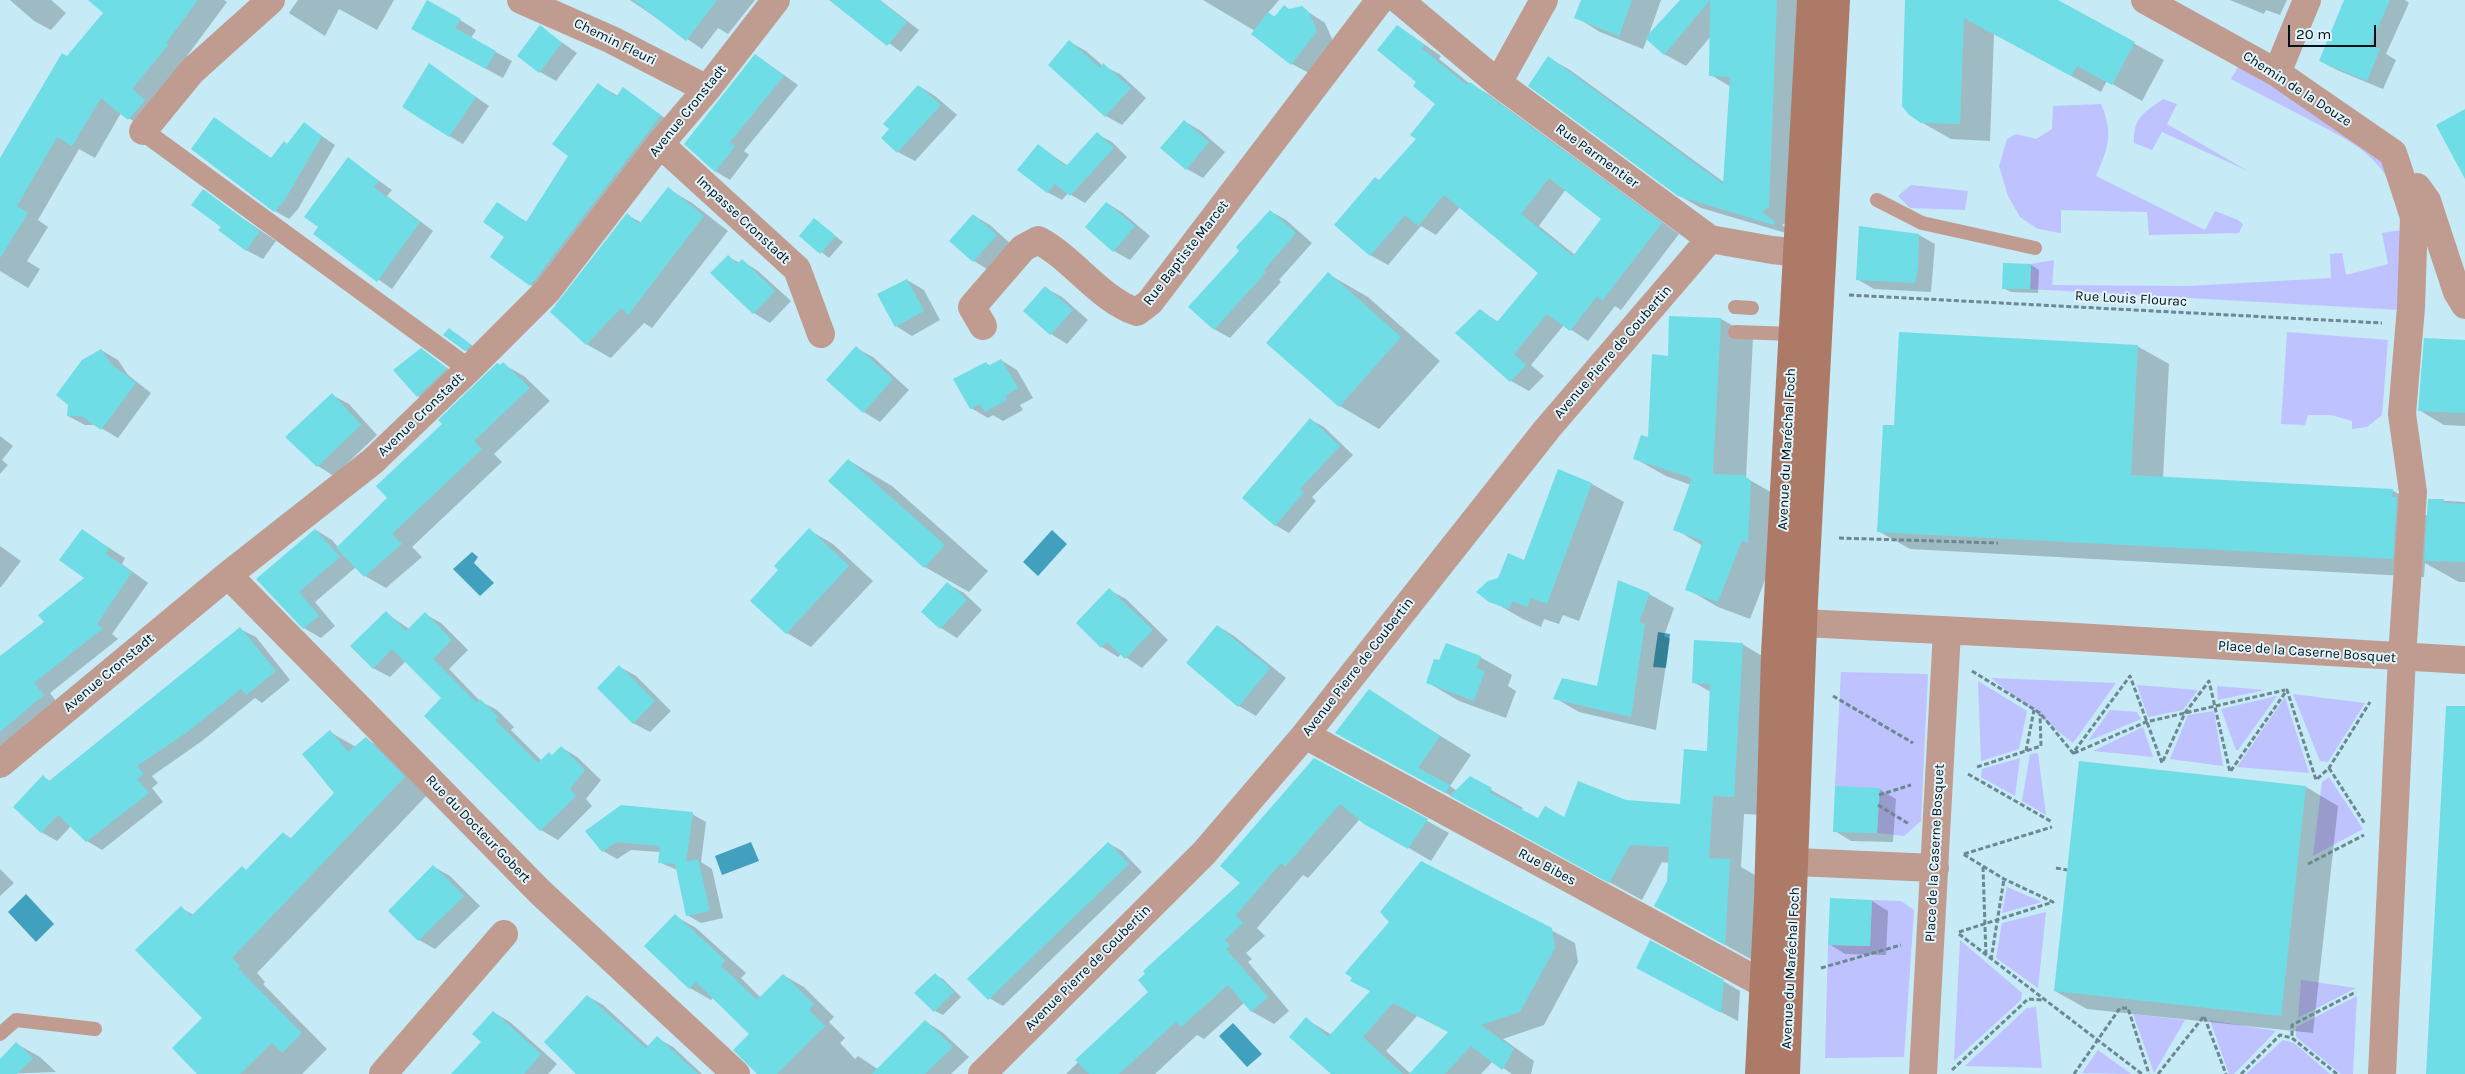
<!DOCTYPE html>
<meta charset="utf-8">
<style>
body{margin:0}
#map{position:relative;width:2465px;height:1074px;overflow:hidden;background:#c6eaf6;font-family:Karla,sans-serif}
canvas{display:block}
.scale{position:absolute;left:2288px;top:25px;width:88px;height:22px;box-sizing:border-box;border:2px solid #001219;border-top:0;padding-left:6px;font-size:15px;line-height:18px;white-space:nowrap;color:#001219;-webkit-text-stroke:4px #e2f3fa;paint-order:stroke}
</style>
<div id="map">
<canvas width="2465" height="1074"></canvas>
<div class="scale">20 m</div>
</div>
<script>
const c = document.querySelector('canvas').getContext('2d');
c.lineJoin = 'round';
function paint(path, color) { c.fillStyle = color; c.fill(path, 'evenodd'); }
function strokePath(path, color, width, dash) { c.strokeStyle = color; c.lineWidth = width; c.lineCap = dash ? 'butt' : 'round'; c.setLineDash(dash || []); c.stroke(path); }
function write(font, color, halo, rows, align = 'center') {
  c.font = font + ' Karla,sans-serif'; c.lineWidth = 4; c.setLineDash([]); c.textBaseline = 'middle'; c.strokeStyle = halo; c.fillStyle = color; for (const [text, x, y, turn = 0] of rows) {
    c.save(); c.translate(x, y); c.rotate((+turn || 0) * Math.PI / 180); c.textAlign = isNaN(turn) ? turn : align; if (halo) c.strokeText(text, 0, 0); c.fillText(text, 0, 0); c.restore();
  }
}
const green = new Path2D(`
 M2238,67l117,66 26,24 26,54 -7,99 -370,-21 1,-25 23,-4 -2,25 135,1 144,-8 -1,-24 12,-1 4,22 42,-11 -6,-31 19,-3c-4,-67 -40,-84 -95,-112 -25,-13 -50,-26 -75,-39z
 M2163,99l14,5 -10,20 81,47 -86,-39 -10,18 -18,-7c-1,-26 10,-30 29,-44z
 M2101,104c13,30 7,44 -5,72l109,54 10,-19 23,9 5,4 -4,9 -90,2 -2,-23 -86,-2v23l-23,-4 -18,-12 -12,-21 -9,-30 8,-27 9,-5 20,5 16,-10 1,-23z
 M1911,185l57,6 -3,19 -55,-2 -12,-12z
 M2287,332l101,8 -6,75 -15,12 -15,2v-8l-21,-6h-23l-3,10 -24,-1z
 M1841,672l87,2 -7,147 -17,15 -27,-3 2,-38 -44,-9z
 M1991,678l125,5 -43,60z
 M1978,681l49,30 -8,38 -38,12z
 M2137,685l61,5 -15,20 -35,7z
 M2217,686l48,4 -47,10z
 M2293,694l72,9 -37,59 -8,-1z
 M2277,696l-39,54h-2l-15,-41z
 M2285,697l24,76 -72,-6z
 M2110,710l27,2 4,7 -53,22z
 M2214,711l9,55 -53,-7 18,-44z
 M2143,727l10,30 -60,-6z
 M2038,753l8,62 -24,-14 8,-47z
 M2020,758l-5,38 -34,-19 1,-8z
 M2329,777l34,52 -50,27 9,-74z
 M2007,887l35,15 -40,11z
 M1872,900l29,1 13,9 -10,147 -79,1 3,-113 42,1z
 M2046,912l-8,76 -42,-30 6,-35z
 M1960,940l62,53 -1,7 -67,61z
 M2301,980h1l54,8 -58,30z
 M2357,996l-4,78h-12l-45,-37v-10z
 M2036,1007l6,61 -77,-2 62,-58z
 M2133,1014l52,6 -31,53z
 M2210,1020l66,11 -42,43h-5z
 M2283,1040l11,3 36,31h-84z
 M2098,1050l33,24 -49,-1z`);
const water = new Path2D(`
 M1052,530l15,14 -29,32 -15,-14z
 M472,552l6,5 -4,6 20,20 -14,13 -27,-27z
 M1658,632l12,2 -4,34 -13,-1z
 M751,842l8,19 -37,14 -7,-19z
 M26,894l28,30 -18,18 -28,-30z
 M1233,1023l29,31 -15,13 -28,-31z`);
const shadow = new Path2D(`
 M10,0h41l15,13 -15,17 -17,-9z
 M166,0h58l3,2 -40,54 2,3 -39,73 -29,-19 -26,45 -16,-9 -41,71 10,7 -21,34 13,8 -12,19 -28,-17v-80l67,-133z
 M298,0h96l-17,30 -38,-21 -14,27 -36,-23z
 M630,0h125l-27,34 -10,-6 -16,21z
 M842,0h38l39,30 -18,22 -63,-46z
 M1203,0h76l-11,13 7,4 27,-9 23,15 8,18 -24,32 -17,-9 -39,-31 2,-2z
 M1582,0h79l-13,37 33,-37h119l-10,220 -8,5 14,11 -95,-28 -23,-13 -129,-137 21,12 155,113 6,-96 -20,-12v-39l-25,30 -22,-12 -17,-15 -4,10 -43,-17 -24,-15z
 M1906,0h150l108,60 -22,41 -35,-20 -6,11 -107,-58 -4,107 -39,-2 -30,-17z
 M2230,0h57l-7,15 -14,-5 -2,4z
 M2346,0h59l4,3 -23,51 10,6 -13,29 -46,-19 -17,-9z
 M444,10l32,20 -5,8 41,23 -9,17 -74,-40z
 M1398,26l43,30 -2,3 31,25 18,10 191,140 -58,76 -6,-4 -27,35 -24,-16 -33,40 13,11 -15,15 -18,-10 -31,-70 19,11 41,-49 -80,-66 -24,28 -15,-9 -33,39 -18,-10 10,-74 37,-42 20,-35 -19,-23zM1566,189l37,30 -28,36 -36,-29z
 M540,27l37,26 -21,28 -16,-9z
 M1070,42l16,9 17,15 17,8 26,24 -24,27 -16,-9z
 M756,55l42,30 -54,66 5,4 -19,25 -15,-9 -30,-27z
 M430,65l59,41 -26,38 -14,-8z
 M599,85l19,11 6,-7 52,37 -129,168 -16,-9 -25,-49 -9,-32 30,18 43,-66z
 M919,86l16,10 22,19 -42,46 -17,-9 -7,-23z
 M215,119l57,40 16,-14 16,-21 31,21 -37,64 -9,10 -14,-8z
 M1184,121l17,10 24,21 -22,26 -16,-9z
 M1097,134l15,8 15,15 -42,46 -17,-10 -6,7 -15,-8 -8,-46 29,20z
 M348,159l44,31 -5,6 46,35 -41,58 -78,-55 6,-7z
 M668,189l24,14 36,28 -76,97 -8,-5 -33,35 -25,-14 41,-129 15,8z
 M203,191l73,50 -13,18 -17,-9 -24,-24z
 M1107,203l16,10 27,23 -20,24 -16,-9z
 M1270,211l16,9 26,23 -33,37 2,2 -51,56 -16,-9 27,-79z
 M973,215l17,10 22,20 -22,26 -16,-10z
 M814,219l29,23 -14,16 -28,-22z
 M1919,235l16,9 -4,48 -57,-3 -17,-10z
 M728,257l12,6 2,-2 16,10 33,30 -21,22 -16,-10z
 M2031,265l8,5 -1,23 -27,-1 -8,-4z
 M1328,274l40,23 72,64 -61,68 -39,-23z
 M907,280l17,10 16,30 -28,16 -16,-10z
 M1045,288l17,9 26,23 -21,24 -16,-10z
 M1721,319l32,18 -7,141 30,17 -2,62 -24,62 -32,-12 -31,-18 16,-43 -28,-17 16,-44 -25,-9 -32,-18 15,-19 20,-82z
 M457,334l21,16 -5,5 -8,-5z
 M2465,341v85l-21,-1 -25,-15z
 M2137,346l32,18 -6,114 229,12 32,19v5l4,2 1,-16 36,2v80h-6l-34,-19 -1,14 -514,-28 -32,-18 17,-104z
 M856,348l17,9 36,33 -29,32 -16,-10z
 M101,350l17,10 10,15 23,18 -33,45 -22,-13h-11l-17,-9z
 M429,355l25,18 -28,28 -8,-5z
 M1001,360l16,10 16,28 -13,7 3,5 -20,11 -10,-6 -5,3 -17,-10 -16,-28 31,-17 4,3z
 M503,364l21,12 26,25 -56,53 8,8 -90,85 10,10 -36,31 -21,-12 -9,-9 -41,35 20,24 -14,12 -17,-10 -46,-49 58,-49 16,10 6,7 50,-49 55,-74z
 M332,395l17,9 28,31 -43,41 -16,-10 -31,-29z
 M1311,420l13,7 29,28 -41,42 4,4 -27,32 -14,-8z
 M0,436l13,10 -11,14 6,5 -8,9z
 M848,460l44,26 96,85 -19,21 -44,-25 -95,-86z
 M1559,471l33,13 32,18 -45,119 -16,-6 -4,9 -15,-5 -3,8 -18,-8 -33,-19 9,-21 26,-17z
 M809,530l24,14 40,37 -62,66 -24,-14 -35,-32 28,-31z
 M83,531l42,27 -3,6 26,19 -36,51 6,5 -68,54 9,12 -59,46v-93l46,-35 40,-45z
 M0,546l21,15 -20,26h-1z
 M948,584l16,9 18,17 -25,28 -16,-10z
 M1109,590l17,9 42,41 -26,28 -21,-14 -3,3 -16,-10z
 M1649,594l25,14 -10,28 6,3 -14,91 -77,-18 -24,-14 43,-10z
 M386,613l23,16 16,-15 16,9 27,27 -19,19 31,32 17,9 17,17 -3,3 31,31 11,-5 8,-9 16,10 24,23 -15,19 6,7 -34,34 -17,-10 -116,-114 18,-18 -37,-37 -16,16 -17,-9z
 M1218,626l16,10 52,42 -30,38 -17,-10 -52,-43z
 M240,629l16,8 34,43 -28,23 -7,-5 -53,43 -50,35 6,7 -6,5 11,14 -61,48 -15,-9 -16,-15 -14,15 -16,-9 2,-55 7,4z
 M1742,644l32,19 -8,152 -22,-1 -3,53 21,12 -6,83 -101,-56 14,-25v-18l-7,-1 -20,38 -306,-167 33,-42 102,64 -21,31 7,5 13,-13 53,30 -2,2 17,10 27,-1 61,-17 55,3 27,-53 3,-60 -18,-10z
 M1480,657l32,18 -4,11 8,5 -10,27 -47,-17 -32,-19z
 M620,667l16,9 35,35 -21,21 -17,-9z
 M330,732l26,15 10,-8 26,15 38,38 -173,181 8,9 -2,2 64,65 -25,25h-103l5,-56 -23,-110 13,7 48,-47 6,3 35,-38 9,6 44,-46z
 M1314,759l135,74 -18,28 -71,-42 -52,59 -5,-3 -46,53 8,8 -19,17 6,6 -4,3 41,49 -15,13 -23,-13 -7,-8 -40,36 -7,-4 -42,39h-89l84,-82 92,-109z
 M2306,787l32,19 -25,227 -226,-24 -32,-18z
 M1879,789l17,10 -3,43 -42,-1 -16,-10z
 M692,814l14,8 -5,40 11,7 11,49 -22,5 -14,-8 -10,-45 -18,-8 1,-10 -29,-2 -14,9 -14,-8 -17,-19z
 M1108,843l14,8 20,21 -139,134 -14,-8z
 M434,867l16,9 30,30 -45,43 -16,-9z
 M0,869l14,14 -14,13z
 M1872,901l16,10 -2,44 -41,-1 -16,-10z
 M675,916l21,12 50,45 -5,5 20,20 22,-23 21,12 30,30 -5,5 16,16 -5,5 15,16 3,-3 27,18h-126l-8,-40 -38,-36 -2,2 -21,-12 -44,-42z
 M1551,930l24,13 3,19 -34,63 -41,14 31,22 -3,13h-19l-19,-13 -12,13h-70l38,-42 -32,-16 -31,35 25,23h-78l-27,-55 26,16 39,-44z
 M935,975l8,4 18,18 -18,18 -8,-4z
 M1654,977l69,4 17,10 -2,30z
 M587,996l16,9 46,42 8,-9 16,9 29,27h-124z
 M493,1012l17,10 47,42 -9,10h-95l30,-32z
 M926,1022l16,10 27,25 -18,17h-27z
 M17,1044l23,13 16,15 -56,2v-13z`);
const building = new Path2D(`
 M88,0h110l-32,43 2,2 -36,44 13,11 -17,20 -27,-22 -29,48 -15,-9 -40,69 11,7 -28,45v-100l62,-105 5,3 36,-43z
 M427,0l34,19 -6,9 41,23 -10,18 -75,-40z
 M633,0h84l-31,41z
 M829,0h50l28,22 -20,24z
 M1581,0h51l-13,36 -45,-18z
 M1680,0h30l-46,55 -19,-17z
 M1710,0h67l-8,207 -7,5 13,10 -1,3 -96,-29 -150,-110 20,-30 175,128 7,-107 -21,-1z
 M1905,0h153l77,42 -23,43 -35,-19 -6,10 -107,-58 -4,106 -39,-1 -13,-9 -6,-8z
 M2344,0h46l-20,45 10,4 -13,32 -48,-20z
 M1284,5l5,4 13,-3 7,6 8,19 -26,34 -40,-31 17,-22 6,5z
 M540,25l22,18 -23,30 -22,-17z
 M1397,25l27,20 -3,3 46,37 3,-3 192,141 -60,78 -5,-5 -27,35 -23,-17 -33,40 12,11 -16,17 -55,-49 25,-24 17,13 41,-49 -94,-78 -26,31 -13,-11 -35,41 -36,-31 41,-48 4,3 37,-41 -6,-4 25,-31 -22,-18 3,-4 -39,-32zM1549,178l52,41 -28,37 -52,-42z
 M1069,40l31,28 3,-5 28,25 -26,29 -57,-52z
 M755,54l29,22 -54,66 5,4 -20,26 -31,-28z
 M429,63l47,34 -27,40 -47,-30z
 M598,83l18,14 7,-10 38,28 -131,171 -40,-29 14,-20 -21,-15 14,-20 29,20 42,-66 -16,-12z
 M918,85l23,20 -44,48 -16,-15 8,-9 -6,-5z
 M2465,109v70l-29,-54z
 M214,117l57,41 13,-17 3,3 17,-22 18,14 -38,65 -10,11 -83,-63z
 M1184,120l25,22 -23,28 -26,-22z
 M1097,132l17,16 -44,48 -15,-12 -8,9 -30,-23 21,-26 28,22z
 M348,157l31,24 -5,6 46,35 -43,60 -64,-48 5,-7 -14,-10z
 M668,187l36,29 -76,99 -7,-7 -35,37 -36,-33 77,-99 12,11z
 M203,189l57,42 -14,20 -28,-21 3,-3 -30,-22z
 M1106,202l29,24 -22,26 -28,-25z
 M1270,210l26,23 -32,37 2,2 -52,58 -26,-23 51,-56 -3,-4z
 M973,214l24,21 -24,27 -24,-21z
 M814,218l22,18 -16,18 -21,-18z
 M1859,226l60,8 -1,33 -3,16 -59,-3z
 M728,255l9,9 5,-5 33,32 -22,23 -43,-41z
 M2003,263l28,1 -1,25h-28z
 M1328,272l73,65 -62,70 -73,-64z
 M907,279l17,32 -29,16 -18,-33z
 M1045,286l28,24 -23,25 -27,-24z
 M1669,316l52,2 -8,156 31,1 7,6 -3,62 -6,-3 -24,62 -33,-12 18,-49 -30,-11 19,-52 -59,-19 8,-24 7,2 4,-83 16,2z
 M449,328l22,17 -6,6 -22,-16z
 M1899,332l239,13 -7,130 262,14 -1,8h5l-4,62 -516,-27 6,-107h11z
 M2424,338l41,2v73l-47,-2z
 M856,346l37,33 -30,34 -37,-33z
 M421,348l26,20 -30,29 -24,-27z
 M101,349l10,15 25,19 -35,47 -19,-14h-15l1,-11 -12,-10 26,-35z
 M1001,359l17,29 -13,8 2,4 -22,12 -5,-8 -10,5 -17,-30 33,-17 2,4z
 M503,362l27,26 -56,53 8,8 -90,85 10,10 -38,33 -28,-29 51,-50 -11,-12 66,-62 -4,-4 59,-57 3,2z
 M332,393l29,32 -44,42 -32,-30z
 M1310,418l30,28 -40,43 4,3 -29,34 -33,-28z
 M848,459l97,86 -21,23 -96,-87z
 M1558,469l34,14 -45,121 -16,-6 -4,9 -15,-6 -3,8 -20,-7 -13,-10 12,-11 10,-3 10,-25 16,7z
 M2428,499h16l-1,4 22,1v58l-41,-1z
 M809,528l40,38 -63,68 -36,-33 28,-31 -4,-4z
 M82,529l27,19 -3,6 26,18 -35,52 5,5 -68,54 10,12 -44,37v-76l44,-34 -6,-7 46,-37 -25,-18z
 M315,529l25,28 -41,35 20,24 -16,13 -47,-50z
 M1618,580l32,13 -11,29 6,2 -14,93 -78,-18 9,-21 35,8z
 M947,582l20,18 -27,29 -19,-17z
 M1109,588l44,42 -28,29 -18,-17 -6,6 -25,-25z
 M386,611l20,20 19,-19 27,28 -19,19 44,44 3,-4 19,18 -4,3 43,43 11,-11 3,3 9,-9 24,24 -15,19 6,7 -36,35 -116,-115 17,-18 -49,-49 -19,20 -23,-23z
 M1217,625l53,43 -32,39 -52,-44z
 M240,627l36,44 -30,24 -5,-6 -55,44 -49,33 7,8 -7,5 12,14 -63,49 -28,-27 -17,18 -28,-26 30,-32 6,6z
 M1694,640l49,3 -9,154 -21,-1 -4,62 21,1 -5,86 -71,-39 13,-25 2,-34 -39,-2 -21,38 -159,-87 20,-20 22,12 -3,4 49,26 7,-12 19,11 14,-36 48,19 54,4 4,-55 23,2 3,-67 -18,-1z
 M1446,643l35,13 -5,12 9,3 -11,30 -48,-18 8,-24 5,1z
 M619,665l36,36 -22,23 -36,-36z
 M1369,689l71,47 -22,32 32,17 -5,8 -110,-60z
 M2446,706h19v368h-39z
 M330,730l18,22 18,-15 39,40 -173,181 8,8 -2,2 64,65 -20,20 -10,-10 -32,31h-43l-25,-26 30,-30 -67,-68 46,-44 10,10 51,-50 4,4 37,-38 7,7 44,-46 -32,-39z
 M1314,758l114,61 -20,30 -44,-25 -24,-20 -55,63 -4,-4 -45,52 7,8 -18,17 5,6 -4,3 42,48 -17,15 -23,-27 -47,42 -5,-5 -57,52h-30l-14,-14 73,-68 -10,-12 7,-6 -2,-3 97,-88 -20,-17z
 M2079,761l227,25 -25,230 -227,-25z
 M1835,786l45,2 -3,45 -44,-1z
 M621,805l72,7 -7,50 12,-3 12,52 -24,5 -11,-52 -17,-1 2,-17 -44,-4 -14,10 -17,-21z
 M1108,842l21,22 -141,136 -21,-21z
 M1421,861l131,67 3,20 -35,64 -39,13 33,24 -12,21 -31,-24 -26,28h-36l39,-42 -55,-29 -30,34 40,37h-72l-42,-37 17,-20 22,20 42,-46 -20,-10 2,-3 -7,-5 44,-51 -9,-10z
 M433,865l31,31 -46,45 -30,-30z
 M1830,898l42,2 -2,46 -42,-1z
 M675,914l50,46 -4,6 36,34 26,-26 31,30 -5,6 16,16 -48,48h-20l-24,-24 16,-16 -53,-52 -7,7 -45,-43z
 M1650,940l74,40 -3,33 -85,-45z
 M935,973l19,19 -20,20 -20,-19z
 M587,995l59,53 11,-12 41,38h-122l-32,-32z
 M493,1011l48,43 -17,20h-73l30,-32 -9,-8z
 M925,1020l28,27 -28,27h-53z
 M16,1042l17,16 -16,16h-17v-15z`);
const path = new Path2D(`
 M1849,295l533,28
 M1839,538l159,5
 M1972,671l68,42 33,40 57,-77 32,87 23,-50 24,-32 21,91 57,-82 29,90 13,-12 41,-66
 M1833,696l80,47
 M2026,751l8,-41
 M2074,753l72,-31 139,-32
 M1977,767l64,-21 -1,-32
 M2329,768l36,56
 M1968,774l84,48
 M1879,795l32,-10
 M1878,805l31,19
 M1964,854l88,-27
 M2308,864l56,-29
 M1983,867l3,89
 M2056,868l11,2
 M1959,932l94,-30 -49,-23 -41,-25
 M1959,934l183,140
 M1991,960l13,-81
 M1821,968l80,-23
 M1952,1070l76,-71 14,1
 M2074,1074l46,-66h8l21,66
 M2158,1074l46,-58 22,58
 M2241,1074l39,-39 12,3
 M2337,1074l-45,-36v-13l64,-33`);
const service = new Path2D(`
 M1877,200l45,23 113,25
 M1735,307l17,1
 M1735,332l58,2
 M0,1034l16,-14 79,9`);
const pedestrian = new Path2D(`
 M143,131l326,238`);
const minor = new Path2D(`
 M521,0l91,40 95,49
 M1399,0l99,83 212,156 62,11 48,5
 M2145,0l132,73 116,80 21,64 -3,90 -9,107 11,78 -11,165 -20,417
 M2277,73l30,-73
 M1498,83l46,-83
 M143,131l49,-60 79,-71
 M660,144l137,125 24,65
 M2417,187l10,14 30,91 8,13
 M983,326l-11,-19 51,-59 15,-8c36,19 61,59 99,72l13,-10 230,-302
 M228,575l312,317 196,182
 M1803,623l256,13 406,24
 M1305,735l477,259
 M0,764l228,-189 145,-114 96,-92 79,-79 112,-146 47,-55 69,-89
 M1795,862l140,6
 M383,1074l121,-140
 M982,1074l222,-221 101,-118 242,-306 163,-190
 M1923,1074l24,-443`);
const secondary = new Path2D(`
 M1759,1074l9,-175 7,-245 36,-654
 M1786,1074l18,-474 32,-600`);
const streetNames = [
 ["Chemin Fleuri",615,42,26],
 ["Chemin de la Douze",2297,89,33],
 ["Avenue Cronstadt",688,111,-51],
 ["Rue Parmentier",1597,156,36],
 ["Impasse Cronstadt",743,220,43],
 ["Rue Baptiste Marcet",1186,253,-52],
 ["Rue Louis Flourac",2131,299,3],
 ["Avenue Pierre de Coubertin",1613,352,-49],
 ["Avenue Cronstadt",421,415,-44],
 ["Avenue du Maréchal Foch",1787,449,-87],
 ["Place de la Caserne Bosquet",2307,652,4],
 ["Avenue Pierre de Coubertin",1358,667,-52],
 ["Avenue Cronstadt",109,673,-40],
 ["Rue du Docteur Gobert",478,829,46],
 ["Place de la Caserne Bosquet",1935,853,-87],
 ["Rue Bibes",1547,867,28],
 ["Avenue Pierre de Coubertin",1088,968,-45],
 ["Avenue du Maréchal Foch",1791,968,-87]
];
paint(green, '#bec2fe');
paint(water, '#41a0bd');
paint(shadow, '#0003');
paint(building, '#6edde5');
strokePath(path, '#6c8892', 3, [5, 2.5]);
strokePath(service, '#bf9c8f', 14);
strokePath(pedestrian, '#bf9c8f', 20);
strokePath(minor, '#bf9c8f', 28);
strokePath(secondary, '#ac7a67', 28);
write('14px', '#001219', '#e2f3fa', streetNames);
</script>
